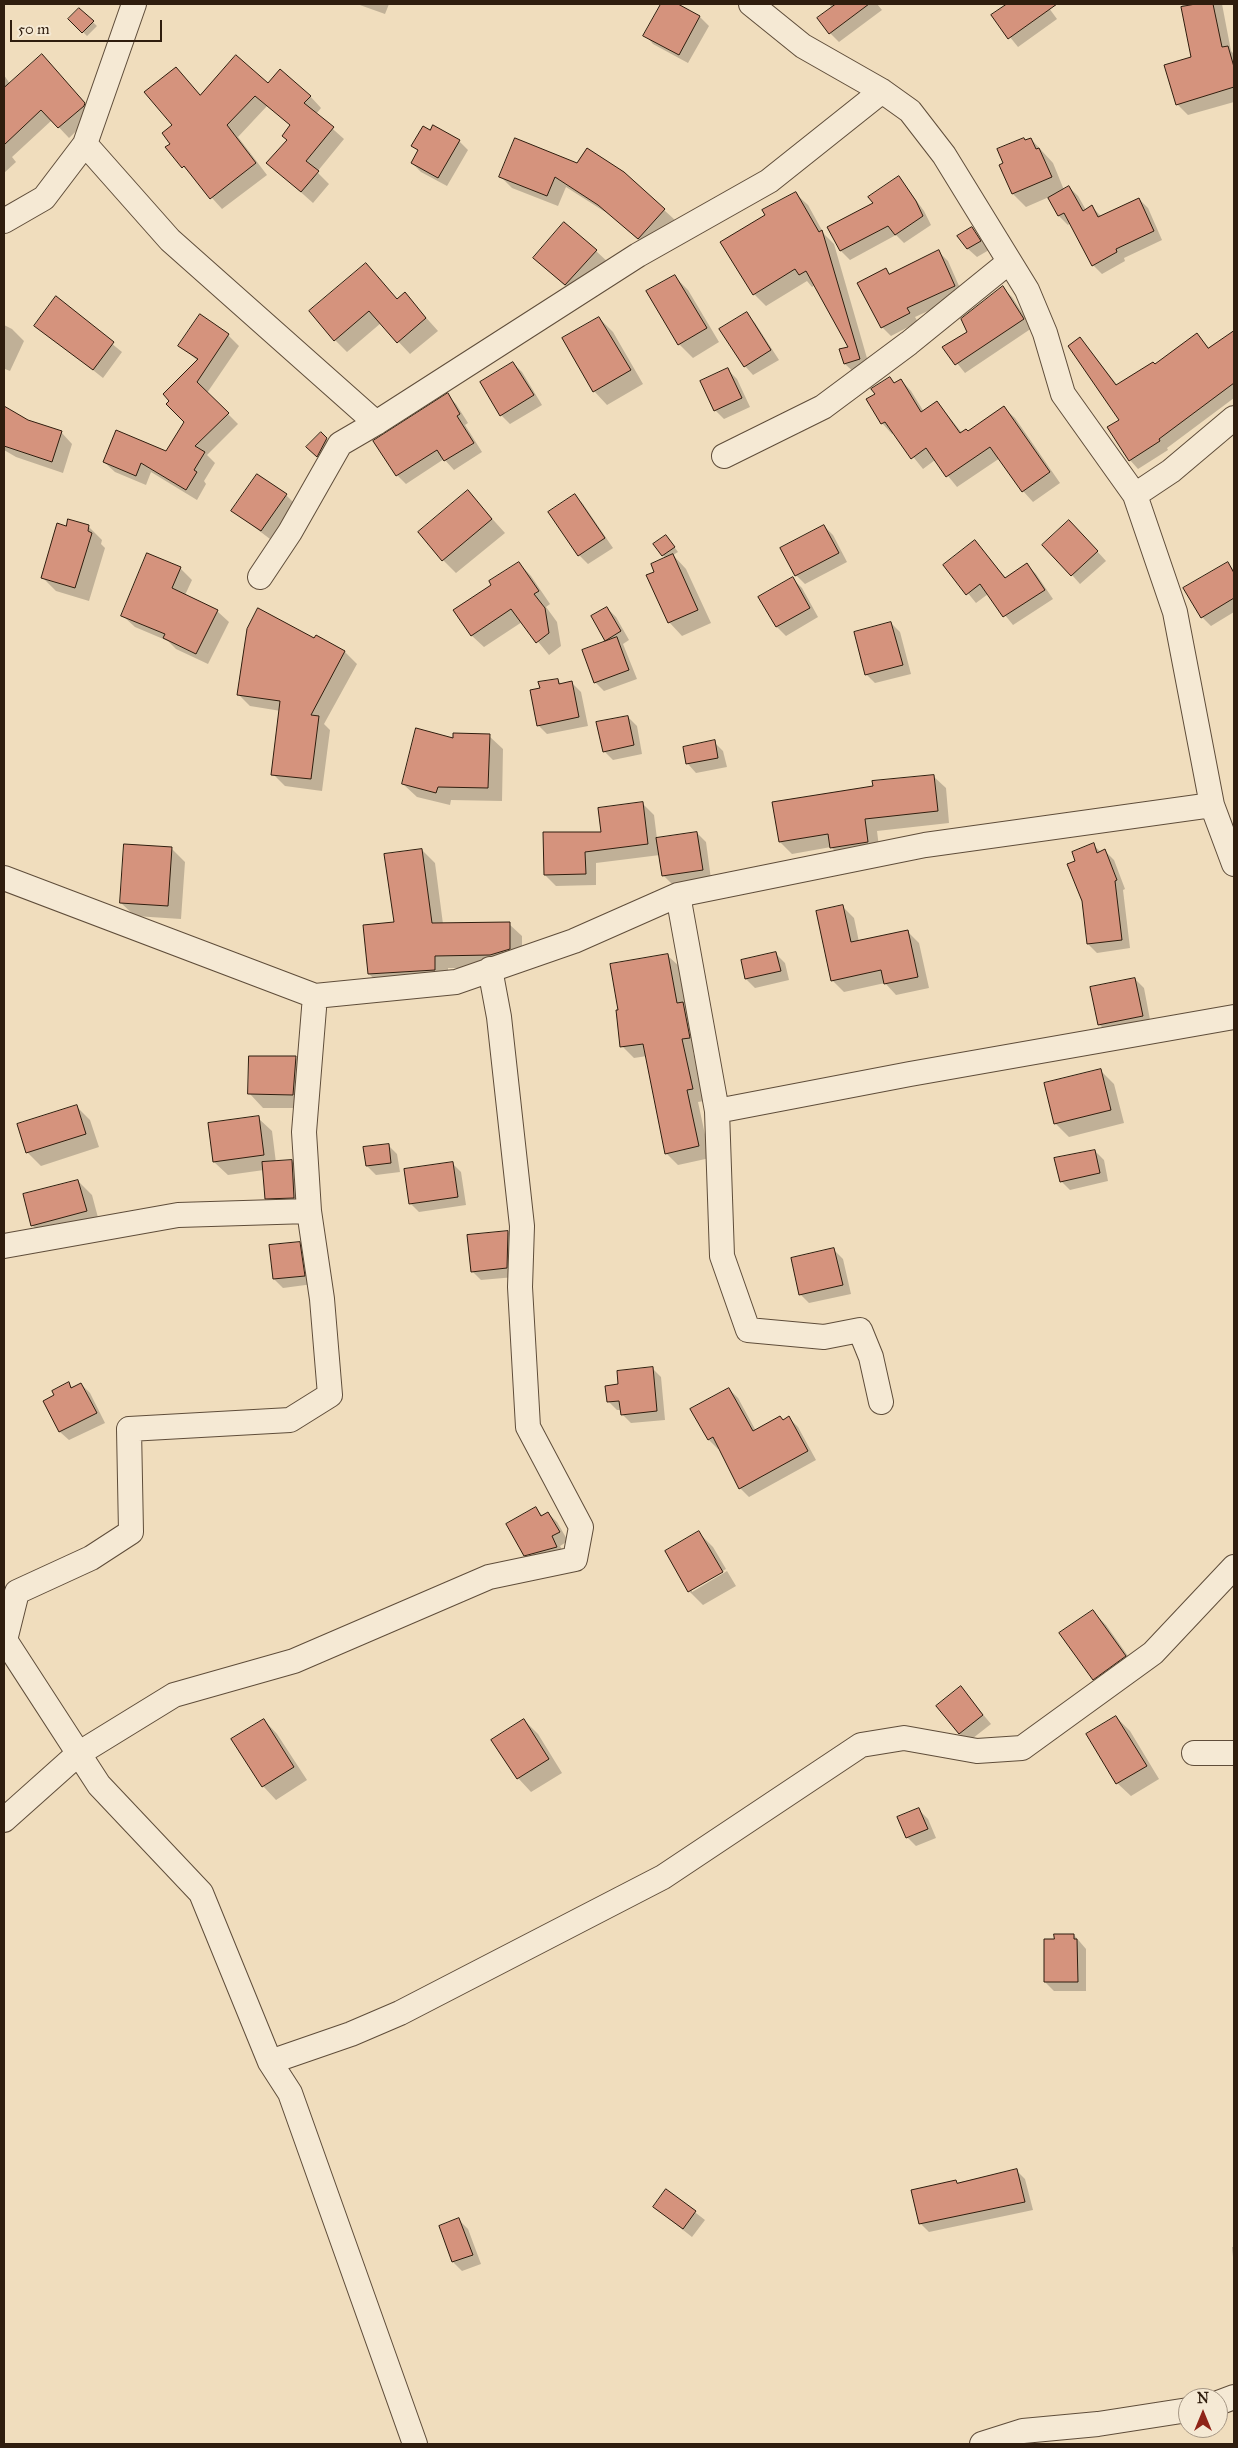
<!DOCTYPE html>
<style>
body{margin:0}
#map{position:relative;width:1238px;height:2448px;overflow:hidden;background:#f0ddbd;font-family:"IM FELL Great Primer",serif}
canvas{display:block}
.frame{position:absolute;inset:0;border:5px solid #2f1d0e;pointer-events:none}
.north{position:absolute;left:1178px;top:2388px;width:50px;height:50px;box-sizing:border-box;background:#f5e9d4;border:1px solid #a69785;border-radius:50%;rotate:0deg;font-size:14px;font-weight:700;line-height:20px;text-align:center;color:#2f1d0e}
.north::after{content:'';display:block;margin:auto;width:18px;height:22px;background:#8f2418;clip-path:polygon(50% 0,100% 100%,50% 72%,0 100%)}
.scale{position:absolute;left:10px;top:20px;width:152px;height:22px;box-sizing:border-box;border:2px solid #2f1d0e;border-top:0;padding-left:6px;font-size:15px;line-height:18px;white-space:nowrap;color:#2f1d0e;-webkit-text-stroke:4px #f5e9d4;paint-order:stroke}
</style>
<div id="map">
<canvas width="1238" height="2448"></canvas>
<div class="frame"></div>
<div class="north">N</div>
<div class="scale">50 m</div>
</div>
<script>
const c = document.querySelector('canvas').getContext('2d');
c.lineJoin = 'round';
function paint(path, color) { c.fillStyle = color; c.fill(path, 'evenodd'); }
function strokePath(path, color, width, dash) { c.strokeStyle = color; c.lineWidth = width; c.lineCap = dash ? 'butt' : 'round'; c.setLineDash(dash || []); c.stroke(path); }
const shadow = new Path2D(`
 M357,4h32l-4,10z
 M662,4h13l25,13 9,9 -21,37 -35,-19 -8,-9z
 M829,4h48l5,6 -43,32 -9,-9 2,-25z
 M1010,4h36l11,15 -39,28 -25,-31z
 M1182,4h40l9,47 3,3v48l-46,13 -11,-11 15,-47z
 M79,9l18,17 -10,10 -17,-17z
 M53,67l41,47 -25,24 -17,-18 -40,37 4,5 -12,11v-98l6,9z
 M176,68l25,28 67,-11 42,11 11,12 -5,6 28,25 -27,33 12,12 -16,19 -45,-40 20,-23 3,-14 -24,-20 -29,31 29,38 -45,34 -55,-61 5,-4z
 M431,131l28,10 9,9 -21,36 -26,-14 -9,-9 7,-12 -6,-5z
 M1031,139l22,24 11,27 5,-3 9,9 8,14 6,-3 9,9 38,-17 9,9 14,32 -38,18 1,3 -23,13 -9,-9 -23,-42 -2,2 -9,-9 -10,-19 -23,10 -13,-13 13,-53z
 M516,140l148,70 11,10 -26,29 -39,-34 -44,-28 -8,19 -46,-18 -11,-11z
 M899,177l25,34 7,14 -27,18 -8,-8 -46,25 -9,-9 -12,-23 45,-25z
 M795,193l13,12 16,29 10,10 37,128 -13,4 -13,-12 -4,-14 9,-3 -35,-62 -3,2 -5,-6 -41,25 -12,-12 12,-78z
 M972,228l17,22 -12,7 -9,-8z
 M596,251l14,13 -31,34 -45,-40z
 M939,252l9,9 15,34 -48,22 3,5 -27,14 -9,-9 4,-57 4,4z
 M366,265l32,35 7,-6 33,37 -28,23 -29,-31 -34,29 -12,-12z
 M674,276l14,14 31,52 -26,16 -14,-14z
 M1003,288l9,9 20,31 -67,45 -21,-26 24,-14z
 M56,298l66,54 -19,26 -67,-53z
 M746,314l9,9 24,37 -26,15 -8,-9z
 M200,316l28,19 11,11 -32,47 31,31 -31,31 8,8 -11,18 2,3 -9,16 -46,-28 -5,13 -31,-13 -11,-10 62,-9 20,-31 12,-61 -18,-15z
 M599,318l14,14 30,52 -36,21 -13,-14z
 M4,325l8,4 12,12 -14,30 -5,-2 -1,4z
 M1234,333v65l-67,50 1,2 -30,19 -8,-9 -10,-39 -40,-83 38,48 37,-21 42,-31 13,15z
 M513,363l9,9 20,33 -32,19 -9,-9 -20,-32z
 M728,370l9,9 13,28 -26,12 -9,-9z
 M890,379l5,4 6,-3 10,11 13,21 13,-10 25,31 6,-1 36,-24 11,10 45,65 -27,19 -10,-11 -23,-33 -43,29 -22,-27 -12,9 -29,-36 -2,1 -10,-11 -6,-28z
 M447,395l9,9 12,19 -3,2 17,27 -28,18 -10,-11 -38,25 -9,-9z
 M4,407l23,15 34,10 11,12 -9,29 -47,-16 -12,-7z
 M321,434l10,9 -10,17 -13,-13z
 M468,492l37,41 -49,40 -13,-13z
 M286,495l9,9 -25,35 -37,-28z
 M575,495l8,9 30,44 -25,16 -9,-9 -29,-43z
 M824,526l9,9 14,27 -42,22 -9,-9z
 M67,527h22l13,13 -1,4 4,4 -16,53 -33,-10 -13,-13z
 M1078,530l28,31 -26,23 -8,-9z
 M670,541l8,11 -5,3 13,14 25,54 -29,13 -13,-14 -13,-50 10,-13 -11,-15z
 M975,542l31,36 21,-13 9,9 17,25 -40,26 -25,-31 -12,9 -31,-38z
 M519,563l12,13 19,28 -4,3 11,15 4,24 -12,9 -27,-33 -38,25 -13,-12 22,-50z
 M1228,564l6,6v42l-23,14 -9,-9z
 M180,568l12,12 -7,15 32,16 12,11 -21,42 -32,-15 -8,-8 -33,-14 -12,-11z
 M793,579l9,9 16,29 -32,19 -9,-9 -17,-29z
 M607,608l9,9 13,23 -6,4 14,35 -33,12 -9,-9 13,-40 -2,-2z
 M891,623l9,9 11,42 -36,9 -9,-9z
 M316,637l29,15 12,12 -33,60 6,6 -8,61 -37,-5 -12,-12 8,-63 -31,-5 -12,-12z
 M558,680l4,5 10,-2 9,9 7,34 -41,8 -9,-9 3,-36z
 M628,717l9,9 5,28 -29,6 -9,-9z
 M489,736l14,13 -1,52 -51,-1 -1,5 -33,-8 -14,-13 51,-45z
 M714,742l9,9 4,16 -31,6 -8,-9z
 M933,776l13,12 3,35 -72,8 3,24 -36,5 -13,-13 -39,7 -12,-12z
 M643,804l11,11 3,24 40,-6 9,9 5,37 -39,5 -9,-9 -3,-20 -64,8v22l-40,1 -11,-11z
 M1093,845l8,7 4,-1 9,9 11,29 -2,1 7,58 -33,5 -9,-9 -11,-83z
 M171,848l14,14 -4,57 -46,-3 -14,-13z
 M422,850l13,13 8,61h66l13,12v25l-18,7h-56v15l-66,3 -13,-12 26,-51z
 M843,907l11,11 5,24 49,-10 11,11 10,45 -33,7 -11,-12 -41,9 -12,-12z
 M776,954l9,9 4,17 -34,8 -9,-9z
 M668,956l12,11 21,83 -8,1 11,50 -6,1 12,56 -32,7 -12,-12 -19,-97 -13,2 -12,-12z
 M1135,979l9,9 7,37 -43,8 -9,-9z
 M296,1058l13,13 -3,37h-43l-13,-14z
 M1100,1070l14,14 10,39 -55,14 -14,-14z
 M76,1106l14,14 9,27 -58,19 -14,-14z
 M258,1118l14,13 4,32 16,-2 8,9 3,36 -28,1 -9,-9 -2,-28 -36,5 -14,-13z
 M388,1145l9,9 3,18 -24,3 -9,-9 -2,-18z
 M1095,1151l9,9 4,21 -38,9 -9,-9z
 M452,1163l9,9 5,33 -47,7 -9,-9z
 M78,1181l14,14 8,30 -54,14 -14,-14z
 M508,1232l9,9 -2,36 -34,3 -9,-9z
 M299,1243l9,9 5,32 -30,4 -9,-9z
 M834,1250l9,9 8,35 -42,9 -9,-9z
 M652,1368l9,9 4,43 -34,3 -9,-9v-4h-5l-9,-9 11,-15z
 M68,1384l5,4 8,-4 9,9 15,30 -36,17 -9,-8 -4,-36z
 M729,1389l9,9 18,33 33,-13 9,9 18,33 -67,37 -9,-9 -20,-41 -2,2 -9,-9 -17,-31z
 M536,1509l7,7 5,-3 9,9 11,19 -8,5 5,9 -31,9 -9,-9z
 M699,1533l14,14 13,22 -34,20v3l35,-21 9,15 -33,19 -14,-14 -23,-40z
 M1092,1611l14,14 32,45 -31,23 -13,-14z
 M961,1688l30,36 -23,18 -9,-9z
 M1116,1717l14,14 29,48 -28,17 -14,-13z
 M264,1720l13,14 30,46 -31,20 -13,-14z
 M524,1720l14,14 24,39 -31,19 -13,-14z
 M919,1810l9,9 8,19 -20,8 -9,-9z
 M1074,1935l12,14v42h-32l-9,-9 10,-41z
 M1016,2170l9,9 8,31 -104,22 -9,-9 35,-42 3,3z
 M666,2190l39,30 -13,17 -38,-30z
 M459,2220l9,9 13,35 -19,7 -9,-9 -13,-36z
 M1232,2247h2v20z`);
const building = new Path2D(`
 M661,4h17l22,12 -21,39 -36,-19z
 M836,4h33l-40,30 -12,-16z
 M1007,4h50l-49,35 -17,-24z
 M1196,4h17l9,43 6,-1 6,21v20l-58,18 -12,-40 27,-8 -10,-50z
 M79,8l15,13 -12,12 -14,-14z
 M42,54l43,49 -1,3 -26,22 -17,-18 -37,35v-57z
 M236,55l32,28 12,-14 31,27 -7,7 30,24 -28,34 13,10 -18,21 -35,-29 21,-23 -5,-4 8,-11 -35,-29 -28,29 29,38 -46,36 -26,-33 -2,2 -17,-21 5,-3 -8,-11 10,-8 -28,-33 32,-25 24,28z
 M433,125l27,15 -22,38 -27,-15 7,-13 -7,-4 12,-20 7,4z
 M515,138l62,25 10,-15 37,24 41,37 -27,30 -40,-34 -43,-28 -8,19 -48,-19z
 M1024,138l1,2 6,-2 5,11 3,-1 13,29 -40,17 -13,-29 4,-2 -6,-14z
 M899,176l17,25 7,15 -28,19 -7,-9 -48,25 -13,-24 46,-24 -5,-6z
 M1069,186l14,25 9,-6 6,12 41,-19 15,33 -38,18 1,3 -25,14 -28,-53 -6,3 -10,-18z
 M796,192l23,40 3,-2 38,129 -16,5 -5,-15 9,-2 -42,-76 -7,4 -4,-6 -42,26 -33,-53 45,-27 -3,-5z
 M564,222l33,28 -32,35 -32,-27z
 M972,227l9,14 -14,8 -10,-13z
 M939,250l16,36 -48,22 3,5 -29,15 -24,-45 29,-15 3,6z
 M366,263l31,36 8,-7 21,26 -29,25 -28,-32 -35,30 -25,-30z
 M675,275l32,53 -29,17 -32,-54z
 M1003,286l21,33 -69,46 -13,-18 25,-15 -6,-13z
 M56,296l58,46 -21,28 -59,-44z
 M747,312l24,38 -27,17 -25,-38z
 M200,314l29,20 -32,48 32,31 -34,33 10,6 -11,18 3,2 -11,18 -45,-27 -5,13 -33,-14 13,-32 50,21 18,-29 -18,-18 3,-3 -6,-7 35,-35 -20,-13z
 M599,317l32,53 -38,22 -31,-54z
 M1234,331v52l-75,56 1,2 -31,20 -22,-34 12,-7 -51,-74 12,-9 36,48 37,-23 2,2 42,-31 11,15z
 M513,362l21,33 -34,21 -20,-34z
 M728,368l14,30 -28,13 -14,-30z
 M890,377l4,6 7,-4 20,33 16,-11 23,32 6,-4 2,2 36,-25 46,66 -28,20 -32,-45 -44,30 -20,-29 -15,11 -26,-37 -4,2 -15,-25 9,-5 -4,-5z
 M448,393l12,21 -3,2 17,27 -30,18 -7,-11 -41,26 -23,-35z
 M4,406l24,14 34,11 -10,31 -48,-16z
 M321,432l6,6 -10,19 -11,-10z
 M257,474l30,20 -26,37 -30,-20z
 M468,490l24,29 -50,42 -24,-29z
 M575,494l30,44 -27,18 -30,-44z
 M68,519l21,6 -1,6 4,2 -17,55 -34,-10 16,-55 9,3z
 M1069,520l29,31 -27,25 -29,-31z
 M824,525l15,28 -44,23 -15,-28z
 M666,535l9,12 -13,9 -9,-12z
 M975,540l30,38 22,-15 18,27 -42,27 -23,-33 -14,11 -23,-30z
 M147,553l34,14 -9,21 46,22 -22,44 -33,-16 2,-4 -44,-18z
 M673,554l25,56 -30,13 -22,-48 8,-3 -3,-8z
 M519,562l20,29 -5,3 11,14 4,25 -13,10 -25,-34 -40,27 -18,-26 38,-25 -2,-4z
 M1228,562l6,11v25l-33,20 -18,-30z
 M793,577l17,31 -34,19 -18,-30z
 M607,607l14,24 -16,10 -14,-25z
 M258,608l56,30 2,-3 29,16 -34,64 8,1 -8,63 -40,-4 9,-74 -43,-6 10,-66z
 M891,622l12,43 -38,10 -11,-43z
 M617,637l12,33 -35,13 -12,-33z
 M558,679l1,5 13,-3 7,36 -42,9 -7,-36 10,-2 -2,-6z
 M628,716l6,29 -31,7 -7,-30z
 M416,728l37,10v-5l37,1 -2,54 -50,-1 -2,6 -34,-9z
 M715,740l3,18 -32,6 -3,-17z
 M934,775l4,36 -73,8 3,23 -38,6 -2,-14 -49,8 -7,-40 101,-16 -1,-5z
 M643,802l5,42 -63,8 1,22 -42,1 -1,-43h58l-3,-24z
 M697,832l6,38 -41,6 -6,-38z
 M1094,843l3,10 8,-4 12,31 -2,1 7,59 -35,4 -5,-43 -15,-37 8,-3 -3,-9z
 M124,844l48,3 -4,59 -48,-3z
 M422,849l10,74 78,-1v27l-20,6 -55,1v14l-67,4 -5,-49 31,-3 -10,-68z
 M843,905l8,37 57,-12 10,47 -34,7 -3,-14 -50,11 -15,-70z
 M776,952l5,19 -36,8 -4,-19z
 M668,954l9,49 6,-1 7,36 -8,1 11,50 -6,1 12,56 -34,8 -22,-110 -23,3 -4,-37h2l-8,-46z
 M1135,978l8,38 -45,9 -8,-38z
 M249,1056h47l-3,39 -45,-1z
 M1101,1069l10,41 -57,14 -10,-41z
 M77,1105l9,29 -60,19 -9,-29z
 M259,1116l5,39 -51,7 -5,-39z
 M389,1144l2,19 -25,3 -3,-19z
 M1095,1150l5,23 -40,9 -6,-24z
 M292,1160l2,38 -29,1 -3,-37z
 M453,1162l5,35 -49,7 -5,-35z
 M78,1180l9,31 -56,15 -8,-32z
 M508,1231l-1,37 -36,4 -4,-37z
 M300,1242l5,34 -32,3 -4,-34z
 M834,1248l9,37 -44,10 -8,-37z
 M653,1367l4,44 -36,4 -2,-14 -12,1 -2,-16 13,-2 -1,-13z
 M69,1382l2,6 10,-5 16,30 -38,19 -16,-31 11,-6 -2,-4z
 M729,1388l24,43 27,-15 3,4 6,-4 19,35 -69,38 -26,-52 -5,3 -18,-31z
 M536,1507l5,9 7,-4 12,20 -8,4 5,11 -33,9 -18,-32z
 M699,1531l24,41 -35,20 -23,-41z
 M1093,1610l33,46 -33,24 -34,-47z
 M961,1686l22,29 -24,19 -23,-28z
 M1116,1716l31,50 -31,18 -30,-50z
 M264,1719l30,48 -32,20 -31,-48z
 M524,1719l25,40 -32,20 -26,-39z
 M919,1808l9,21 -22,9 -9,-21z
 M1054,1934h20v5h3l1,43h-34v-43h10z
 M1017,2169l8,33 -106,22 -8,-34 45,-10 1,3z
 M666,2189l30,22 -13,18 -30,-22z
 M459,2218l14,37 -21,7 -13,-36z`);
const minor = new Path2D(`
 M751,4l52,42 79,45 28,20 34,44 83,135 18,43 18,61 72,101 36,-24 63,-53
 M85,144l85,96 206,183
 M4,221l40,-23 41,-54 49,-140
 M724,456l99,-49 86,-64 100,-81
 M1135,495l40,117 37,193 22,59
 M260,577l30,-45 50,-88 36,-21 262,-168 131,-74 113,-90
 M4,878l311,118 141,-14 118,-41 104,-46 247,-50 287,-40
 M678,895l39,216 5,145 26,74 76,7 36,-7 11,27 10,45
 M315,996l-11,136 5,79 13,88 8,96 -40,25 -161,9 2,103 -40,26 -74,34 -12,48 94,145 102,108 69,169 20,31 125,351
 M717,1111l193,-37 324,-57
 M4,1246l174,-31 131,-4
 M1194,1753h40
 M4,1820l74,-66 96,-59 120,-34 195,-84 86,-18 6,-32 -53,-100 -8,-140 2,-61 -23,-209 -9,-48
 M270,2062l81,-28 49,-21 263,-136 198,-132 43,-7 73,13 45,-3 131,-95 81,-86
 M1218,2403l16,-6
 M982,2444l41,-13 75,-7 90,-14`);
paint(shadow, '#0003');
paint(building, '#d5937d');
strokePath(building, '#2f1d0e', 1);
strokePath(minor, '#5f4d3a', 26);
strokePath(minor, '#f5e9d4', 24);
</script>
